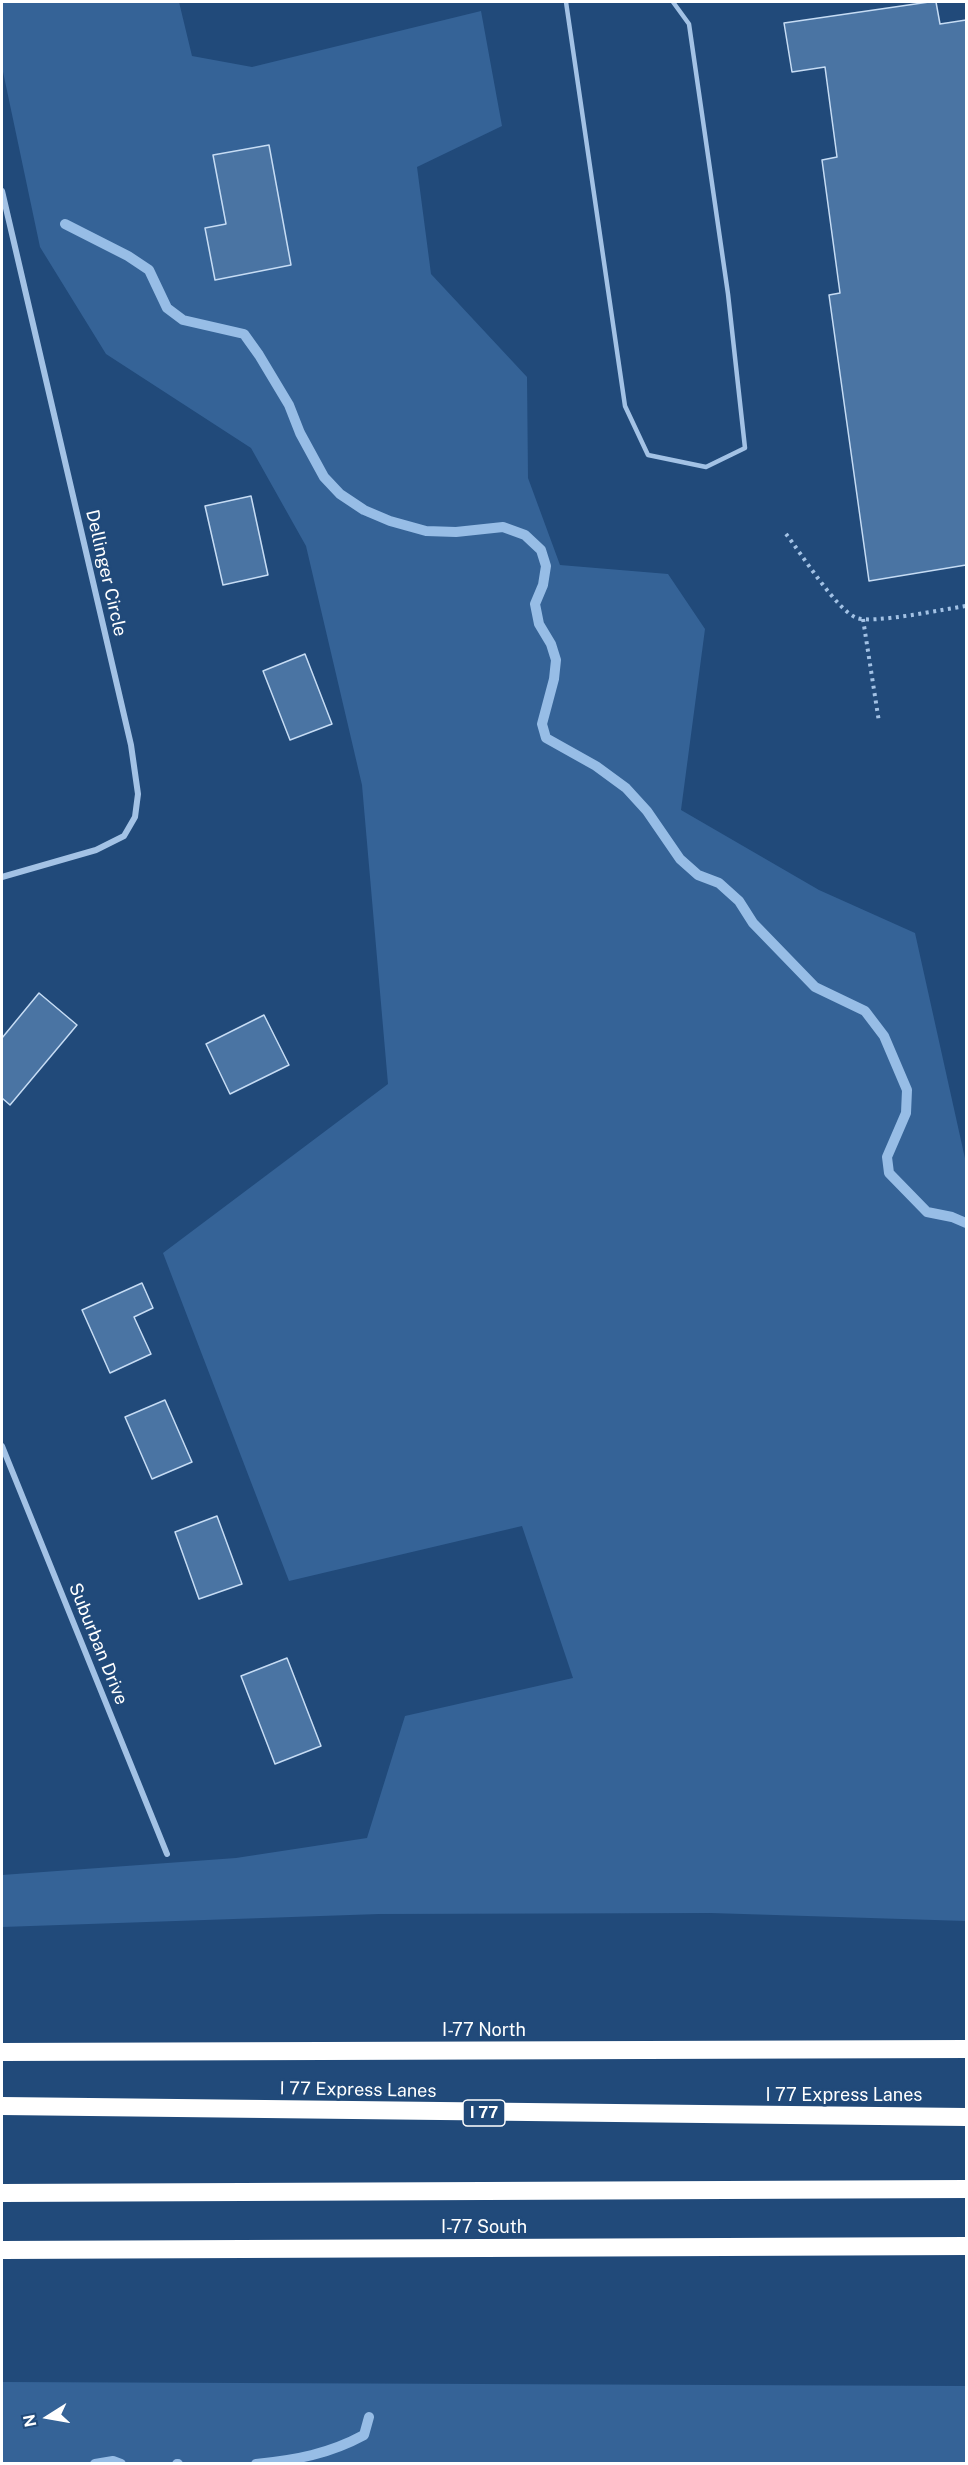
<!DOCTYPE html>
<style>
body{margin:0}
#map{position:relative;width:968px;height:2465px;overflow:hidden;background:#214a7a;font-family:"Public Sans",sans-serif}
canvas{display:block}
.frame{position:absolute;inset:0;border:3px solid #fff;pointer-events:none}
.north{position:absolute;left:18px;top:2387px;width:60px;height:60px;-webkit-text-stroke:4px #214a7a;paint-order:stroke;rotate:259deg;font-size:16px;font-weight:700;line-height:24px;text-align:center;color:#fff}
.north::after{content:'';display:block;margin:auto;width:21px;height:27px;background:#fff;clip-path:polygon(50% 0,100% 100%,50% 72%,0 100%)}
</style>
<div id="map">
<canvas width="968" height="2465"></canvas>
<div class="frame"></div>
<div class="north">N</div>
</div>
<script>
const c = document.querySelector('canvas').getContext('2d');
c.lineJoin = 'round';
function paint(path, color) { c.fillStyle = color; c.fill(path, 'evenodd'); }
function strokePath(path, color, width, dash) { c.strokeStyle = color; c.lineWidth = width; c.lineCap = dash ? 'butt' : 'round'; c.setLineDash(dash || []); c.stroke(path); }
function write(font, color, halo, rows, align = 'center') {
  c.font = font + ' "Public Sans",sans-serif'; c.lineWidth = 5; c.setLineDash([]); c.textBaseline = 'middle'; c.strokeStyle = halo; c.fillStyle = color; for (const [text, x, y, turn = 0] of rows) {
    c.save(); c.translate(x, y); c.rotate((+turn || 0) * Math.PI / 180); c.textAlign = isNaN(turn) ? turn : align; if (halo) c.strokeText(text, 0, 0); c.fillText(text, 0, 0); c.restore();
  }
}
const green = new Path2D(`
 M2,2h177l13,54 60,11 229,-56 21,115 -85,41 14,107 96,103 1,101 32,87 108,9 37,55 -24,181 138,80 96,43 51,230v758l-255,-8 -332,1 -377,13v-52l234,-17 131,-20 38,-122 168,-38 -51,-152 -233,55 -126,-328 225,-169 -26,-299 -56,-239 -55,-98 -145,-94 -66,-107 -38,-180z
 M2,2382l964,4v77h-964z`);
const stream = new Path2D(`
 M65,224l63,32 21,14 18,38 16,12 61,14 15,21 30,50 11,28 24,44 16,17 24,16 26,11 36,10 30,1 47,-5 22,8 16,15 5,16 -3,19 -8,19 4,20 12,20 5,16 -2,19 -12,45 4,14 50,28 30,22 21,23 33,48 18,16 21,8 20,18 14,22 62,64 50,24 19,25 23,54 -1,23 -19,44 2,16 38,39 25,5 14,6
 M95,2464l18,-3 8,3
 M177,2464h1
 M256,2464c40,-4 73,-10 108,-29l5,-18`);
const building = new Path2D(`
 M929,2h7l4,22 26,-4v545l-97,16 -40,-286 11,-2 -18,-133 15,-3 -12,-90 -33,5 -8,-49z
 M269,145l22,120 -76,15 -10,-52 21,-4 -13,-69z
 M251,496l17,79 -45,10 -18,-79z
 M305,654l27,70 -42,16 -27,-69z
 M39,993l38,32 -67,80 -8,-7v-60z
 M264,1015l25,50 -59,29 -24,-50z
 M142,1283l11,25 -19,9 17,37 -41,19 -28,-63z
 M165,1400l27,62 -40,17 -27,-62z
 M217,1516l25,68 -43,15 -24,-67z
 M287,1658l34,88 -46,18 -34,-88z`);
const path = new Path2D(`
 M786,534c15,19 51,77 71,84 16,6 88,-9 109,-12
 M863,619l16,103`);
const lane = new Path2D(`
 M566,2l59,404 23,49 58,12 39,-19 -17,-154 -39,-270 -16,-22`);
const street = new Path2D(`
 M2,191l129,554 7,49 -3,23 -11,19 -28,14 -94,27
 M2,1446l165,408`);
const highway = new Path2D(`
 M2,2052l964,-3
 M2,2106l964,11
 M2,2193l964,-4
 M2,2250l964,-4`);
const shields = [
 [484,2113,42]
];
const shieldNames = [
 ["I 77",484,2113]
];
const streetNames = [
 ["Dellinger Circle",106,573,77],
 ["Suburban Drive",98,1644,68],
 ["I-77 North",484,2030],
 ["I 77 Express Lanes",358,2090,1],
 ["I 77 Express Lanes",844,2095],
 ["I-77 South",484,2227]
];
paint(green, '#356397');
strokePath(stream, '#97bde6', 10);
paint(building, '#4a74a3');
strokePath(building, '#c6dcf4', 1.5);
strokePath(path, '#a3c2e5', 4, [3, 4.5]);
strokePath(lane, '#a3c2e5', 4.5);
strokePath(street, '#a3c2e5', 6);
strokePath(highway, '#fff', 18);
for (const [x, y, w] of shields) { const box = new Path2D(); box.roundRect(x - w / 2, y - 13, w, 26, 4.5); c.fillStyle = '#214a7a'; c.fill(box); strokePath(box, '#fff', 1.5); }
write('bold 16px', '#fff', null, shieldNames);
write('18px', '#fff', '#214a7a', streetNames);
</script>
